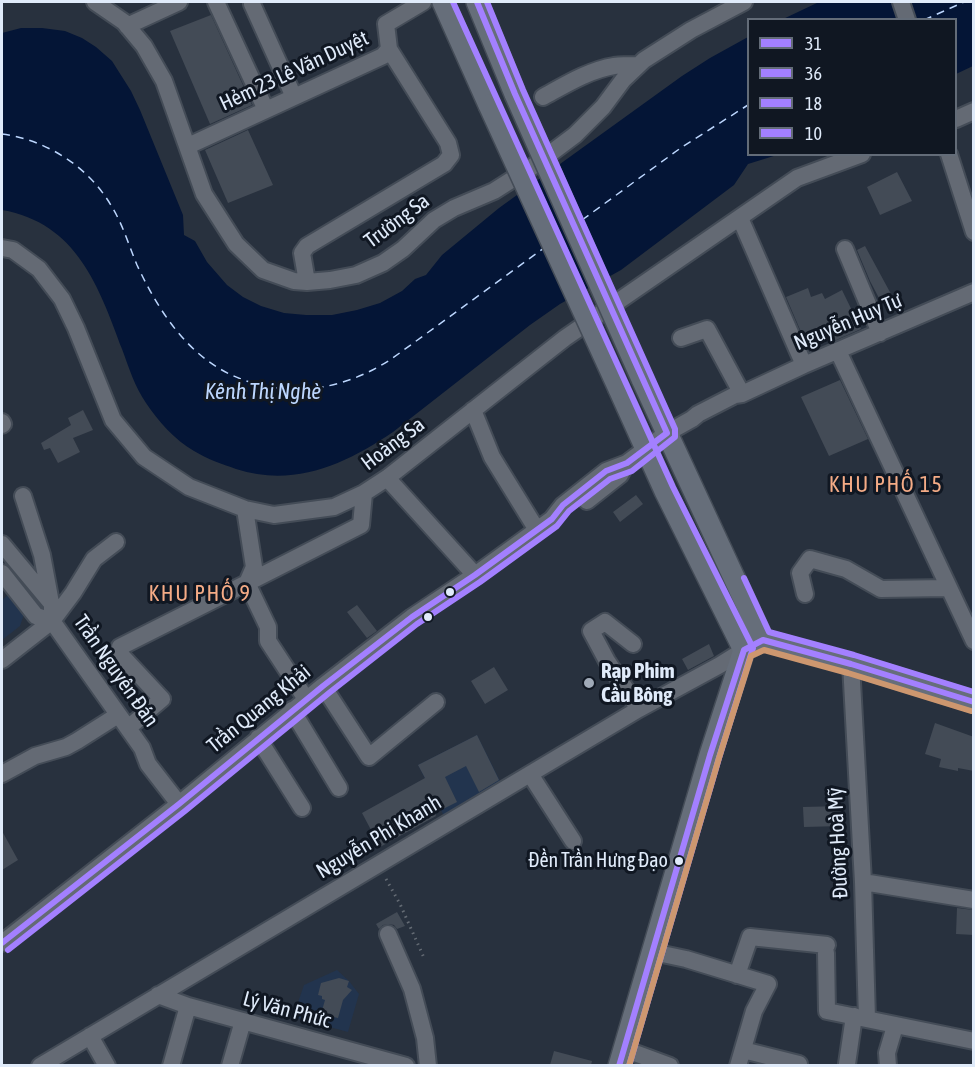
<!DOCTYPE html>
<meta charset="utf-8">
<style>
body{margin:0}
#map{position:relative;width:975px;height:1067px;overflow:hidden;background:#28313e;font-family:"Asap Condensed",sans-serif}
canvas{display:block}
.frame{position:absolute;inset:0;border:3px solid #e0ebfa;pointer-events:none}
.legend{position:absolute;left:747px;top:18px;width:210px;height:138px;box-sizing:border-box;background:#101722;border:2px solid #636c78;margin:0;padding:8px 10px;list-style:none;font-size:18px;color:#e0ebfa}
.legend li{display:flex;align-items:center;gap:12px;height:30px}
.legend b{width:30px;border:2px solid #636c78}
</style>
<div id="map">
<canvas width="975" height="1067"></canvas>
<div class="frame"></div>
<ul class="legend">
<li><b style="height:8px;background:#a380ff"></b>31</li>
<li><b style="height:8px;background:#a380ff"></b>36</li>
<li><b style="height:8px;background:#a380ff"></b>18</li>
<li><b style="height:8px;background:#a380ff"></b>10</li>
</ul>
</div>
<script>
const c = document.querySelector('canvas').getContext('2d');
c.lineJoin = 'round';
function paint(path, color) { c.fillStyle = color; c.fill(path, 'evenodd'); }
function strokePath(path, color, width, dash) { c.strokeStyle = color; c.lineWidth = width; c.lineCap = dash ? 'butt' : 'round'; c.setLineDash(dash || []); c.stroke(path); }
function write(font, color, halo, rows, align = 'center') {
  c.font = font + ' "Asap Condensed",sans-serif'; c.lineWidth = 6; c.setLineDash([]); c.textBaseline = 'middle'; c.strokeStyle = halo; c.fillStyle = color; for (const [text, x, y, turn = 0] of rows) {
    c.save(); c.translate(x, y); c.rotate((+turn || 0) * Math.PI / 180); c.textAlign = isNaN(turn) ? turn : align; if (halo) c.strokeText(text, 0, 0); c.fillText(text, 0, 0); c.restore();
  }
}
const built = new Path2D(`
 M8,595l16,19 -4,12 -18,14v-40z
 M477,735l24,48 -21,10 -36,23 -26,-51z
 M337,970l12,11 10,13 -11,38 -55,-15 11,-32z`);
const water = new Path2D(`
 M819,2h154v64l-17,8v-54h-175z
 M21,28h21l23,3 17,7 14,9 16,14 19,30 9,19 43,105 1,20 11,6 12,21 20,23 16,12 18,9 23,7 22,2h26l25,-5 23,-7 22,-12 13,-12 11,-4 16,-20 57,-47 183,-132 28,-18 38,-21v117l29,1 -29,9 -14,21 -113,85 -61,34 -30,21 -137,107c-47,32 -99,56 -157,37 -14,-5 -29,-10 -42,-18 -19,-11 -36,-30 -48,-48 -11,-16 -17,-35 -24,-54 -23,-62 -45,-126 -120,-139v-177z`);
const ferry = new Path2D(`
 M924,20l40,-18
 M2,134c45,6 87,33 110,73 11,18 17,39 25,58 29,62 68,114 140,123 41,5 78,-6 113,-28l154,-112
 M582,220l100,-73 66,-42`);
const building = new Path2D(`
 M211,15l41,90 -42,19 -40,-93z
 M248,130l25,55 -45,18 -23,-53z
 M897,172l15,29 -32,14 -13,-28z
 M865,246l26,48 -11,6 -10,-19 -13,-31z
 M808,288l3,9 11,-4 3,6 17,-9 19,39 -27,12 -2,-6 -25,11 -21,-49z
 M840,380l28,59 -39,17 -28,-59z
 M83,410l10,20 -20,8 7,14 -22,11 -8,-15 -6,2 -3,-7 30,-18 -3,-7z
 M636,495l7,9 -23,18 -7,-10z
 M357,605l20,26 -10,7 -20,-26z
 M709,644l5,12 -26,14 -6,-11z
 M494,667l14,23 -23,14 -14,-23z
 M935,723l39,14v34l-16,-3v3l-19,-4 2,-8 -16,-5z
 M477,735l22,45 -20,12 -13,-26 -21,11 12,25 -22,11 1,3 -56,31 -18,-34 63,-35 -7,-13z
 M841,806l1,20 -38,1 -1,-20z
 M2,831l16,29 -16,10z
 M957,908l17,2v25l-18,-1z
 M397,912l8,14 -8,3 -3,-4 -5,-1 -6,1 -4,4 -3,-5z
 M339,978l10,3 -2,6 5,3 -9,10 -5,18 -17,-4 4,-14 -3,-1v-3l-4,-1 3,-12z
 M554,1051l38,10 -1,4h-41z`);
const path = new Path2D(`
 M386,879l14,25 25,56`);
const minor = new Path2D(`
 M95,2l29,20 20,24 20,35 40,113 32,50 27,26 31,11 13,1 23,-2 26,-5 27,-12 20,-14 31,-29 20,-12 40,-17 41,-26 40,-30 28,-28 20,-27 21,-20 47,-30 53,-28
 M216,2l50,108
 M901,2l6,18
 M252,4l42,93
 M127,26l52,-24
 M543,97c22,-12 46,-27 71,-31 8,-1 16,-1 24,-1
 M956,119l18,-8
 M188,146l195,-90 6,-7 -3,-25 37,-22
 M949,154l25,78
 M740,218l64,147
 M2,248l11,2 26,19 23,30 14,29 37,92 31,37 45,30 56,22 29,6 60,-8 30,-14 23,-15 178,-140 232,-160 65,-24
 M845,249l35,84
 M307,282l-5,-29 5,-7 137,-82 7,-9 -3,-12 -59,-94
 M681,338l26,-9 35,65
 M838,351l136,290
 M473,410l19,47 45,73
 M2,422l1,2 -1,1
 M387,478l88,97
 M23,496l19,59 9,48
 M587,501l33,-26 6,-11
 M2,544l50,60v17l90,127 6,16 31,40
 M2,573l34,43 16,5
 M805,594l-5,-21 10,-14 36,10 35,20 67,-1
 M633,644l-28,-22 -14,9 16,30 32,48
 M2,660l50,-39 21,-28 21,-34 22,-17
 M851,664l12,218 4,137
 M323,686l46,71 67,-55
 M306,699l-38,-58v-14l-21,-44 114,-58 3,-32
 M292,710l47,78
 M128,728l34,-29 -42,-45v-7l127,-64 7,-16 -9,-58
 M258,738l44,70
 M2,774l33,-18 31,-9 11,-6 41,-26
 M530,774l43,67
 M863,882l111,18
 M388,934l24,55 13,49 3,28
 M2,943l177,-139 144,-118 89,-69 63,-42 77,-56 11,-14 43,-34 21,-8 40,-30 25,-14 6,-5 37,-19 7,-1 62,-29 170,-73
 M653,952l33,7 82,25 -14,27 -16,55
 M826,953l1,58 147,30
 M737,975l13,-38 77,8
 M158,995l30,11 218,60
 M90,1036l17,30
 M624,1049l46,17
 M743,1050l56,14
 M847,1064l7,-48
 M40,1066l599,-357 81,-44 24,-15
 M171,1066l17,-60
 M230,1066l13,-45
 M888,1066l-1,-13 8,-27`);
const major = new Path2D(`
 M443,2l46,103
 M477,2l38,92
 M642,379l121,261
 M619,389l46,102 79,159
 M752,646l11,-6 88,24 123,38
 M619,1066l91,-311 34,-105`);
const majorBridge = new Path2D(`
 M515,94l127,285
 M489,105l130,284`);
const bus1 = new Path2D(`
 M2,943l177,-139 144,-118 89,-69 63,-42 77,-56 11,-14 43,-34 21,-8 40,-30 -152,-339 -38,-92`);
const bus2 = new Path2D(`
 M8,950l177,-139 144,-118 88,-69 63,-42 77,-56 12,-15 41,-32 22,-8 43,-34v-8l-152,-339 -36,-88`);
const bus3 = new Path2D(`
 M453,2l220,485 80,161 -34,110 -90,308
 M744,578l25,54 85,23 120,37`);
const bus4 = new Path2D(`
 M619,1066l91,-311 34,-105 19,-10 88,24 123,38`);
const bus5 = new Path2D(`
 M629,1066l90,-308 32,-102 13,-6 84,23 123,38`);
const markers = [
 [450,592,5,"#e0ebfa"],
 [428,617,5,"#e0ebfa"],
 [589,683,6,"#a0aab8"],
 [679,861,5,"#e0ebfa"]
];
const busNames = [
 ["Đền Trần Hưng Đạo",668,861]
];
const streetNames = [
 ["Hẻm 23 Lê Văn Duyệt",294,71,-25],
 ["Trường Sa",397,221,-37],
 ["Nguyễn Huy Tự",848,322,-23],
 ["Hoàng Sa",393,444,-37],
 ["Trần Nguyên Đán",116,671,55],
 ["Trần Quang Khải",259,709,-39],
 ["Nguyễn Phi Khanh",379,837,-31],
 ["Đường Hoà Mỹ",838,843,-93],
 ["Lý Văn Phức",287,1010,15]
];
const poiNames = [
 ["Rạp Phim",601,671],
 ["Cầu Bông",601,695]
];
const waterNames = [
 ["Kênh Thị Nghè",263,392]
];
const neighbourhoodNames = [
 ["KHU PHỐ 15",886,485],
 ["KHU PHỐ 9",200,594]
];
paint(built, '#22344e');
paint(water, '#041536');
strokePath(ferry, '#bcd6fe', 1.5, [8, 6]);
paint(building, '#434b56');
strokePath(minor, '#444c57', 20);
strokePath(major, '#444c57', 24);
strokePath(path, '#646b74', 3, [1.5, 4.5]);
strokePath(minor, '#646a74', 16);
strokePath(major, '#666e7a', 21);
strokePath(majorBridge, '#444c57', 24, []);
strokePath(majorBridge, '#666e7a', 21);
strokePath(bus1, '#a380ff', 6);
strokePath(bus2, '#a380ff', 6);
strokePath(bus3, '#a380ff', 6);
strokePath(bus4, '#a380ff', 6);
strokePath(bus5, '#cd976f', 6);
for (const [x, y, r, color] of markers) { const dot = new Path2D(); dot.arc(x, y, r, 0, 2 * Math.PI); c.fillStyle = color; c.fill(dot); strokePath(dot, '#101722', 2); }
write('20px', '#e0ebfa', '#101722', busNames, 'right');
write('21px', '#e0ebfa', '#101722', streetNames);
write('bold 21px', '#e0ebfa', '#101722', poiNames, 'left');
write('italic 22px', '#bcd6fe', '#101722', waterNames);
c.letterSpacing = '1.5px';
write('22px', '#f4ab86', '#101722', neighbourhoodNames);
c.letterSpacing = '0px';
</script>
